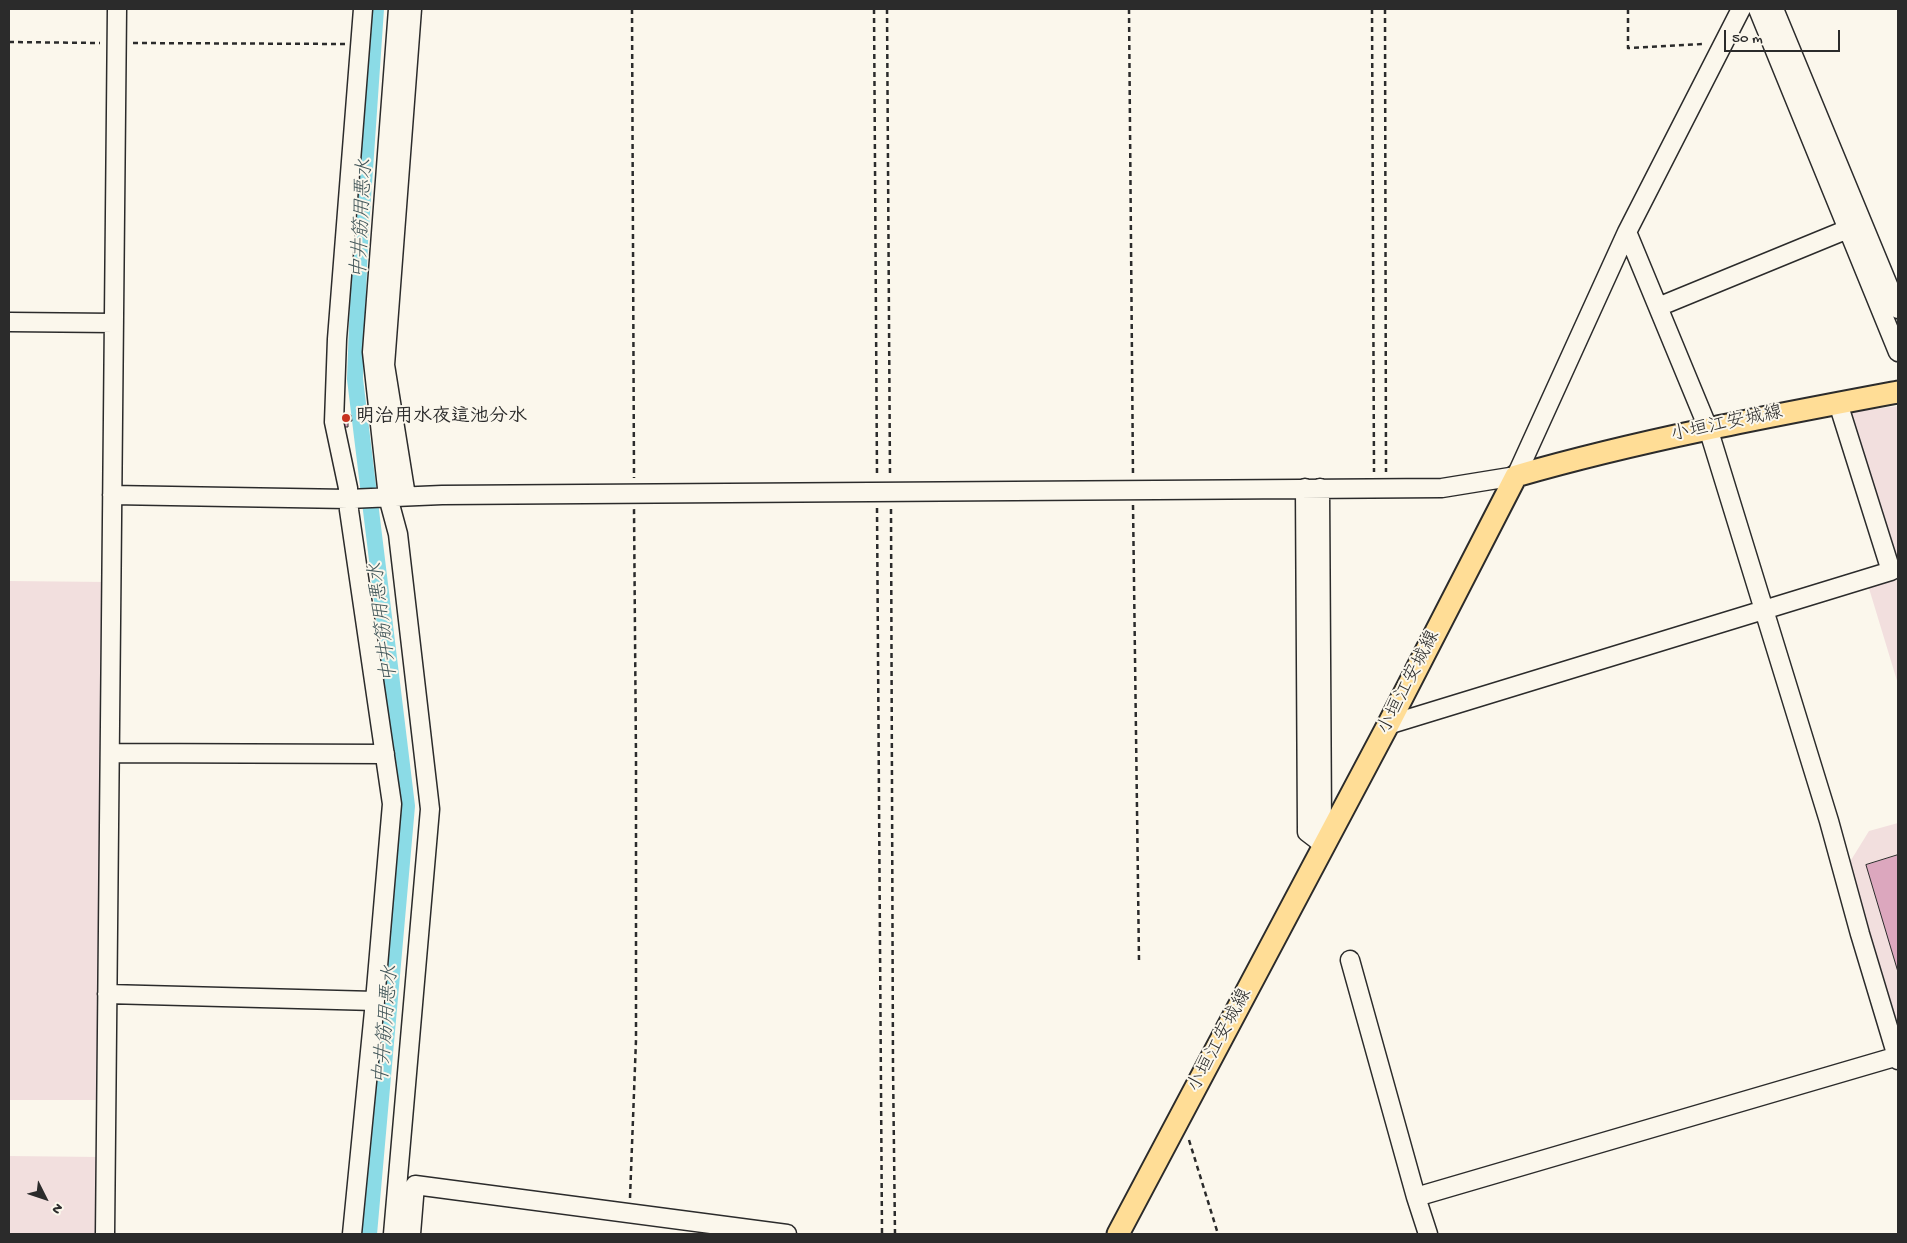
<!DOCTYPE html>
<meta charset="utf-8">
<style>
body{margin:0}
#map{position:relative;width:1907px;height:1243px;overflow:hidden;background:#fbf7ec;font-family:"Gochi Hand",sans-serif}
canvas{display:block}
.frame{position:absolute;inset:0;border:10px solid #2b2b2b;pointer-events:none}
.north{position:absolute;left:20px;top:1173px;width:50px;height:50px;-webkit-text-stroke:4px #fbf7ec;paint-order:stroke;rotate:131deg;font-size:14px;font-weight:700;line-height:20px;text-align:center;color:#2b2b2b}
.north::after{content:'';display:block;margin:auto;width:18px;height:22px;background:#2b2b2b;clip-path:polygon(50% 0,100% 100%,50% 72%,0 100%)}
.scale{position:absolute;left:1724px;top:30px;width:116px;height:22px;box-sizing:border-box;border:2px solid #2b2b2b;border-top:0;padding-left:6px;font-size:15px;line-height:18px;white-space:nowrap;color:#2b2b2b;-webkit-text-stroke:4px #fbf7ec;paint-order:stroke}
</style>
<div id="map">
<canvas width="1907" height="1243"></canvas>
<div class="frame"></div>
<div class="north">N</div>
<div class="scale">50 m</div>
</div>
<script>
const c = document.querySelector('canvas').getContext('2d');
c.lineJoin = 'round';
function paint(path, color) { c.fillStyle = color; c.fill(path, 'evenodd'); }
function strokePath(path, color, width, dash) { c.strokeStyle = color; c.lineWidth = width; c.lineCap = dash ? 'butt' : 'round'; c.setLineDash(dash || []); c.stroke(path); }
function write(font, color, halo, rows, align = 'center') {
  c.font = font + ' "Gochi Hand","Klee One",sans-serif'; c.lineWidth = 4; c.setLineDash([]); c.textBaseline = 'middle'; c.strokeStyle = halo; c.fillStyle = color; for (const [text, x, y, turn = 0] of rows) {
    c.save(); c.translate(x, y); c.rotate((+turn || 0) * Math.PI / 180); c.textAlign = isNaN(turn) ? turn : align; if (halo) c.strokeText(text, 0, 0); c.fillText(text, 0, 0); c.restore();
  }
}
const built = new Path2D(`
 M1898,406v162l-47,-156z
 M1898,576v108l-30,-99z
 M9,581l97,1 -6,518h-91z
 M1898,823v218l-50,-176 21,-34z
 M9,1156l91,1v77h-91z`);
const canal = new Path2D(`
 M369,1234l38,-428 -52,-427 5,-137 16,-233`);
const building = new Path2D(`
 M341,415h10l1,6h-4v6h-6z
 M1898,855v117l-32,-107z`);
const path = new Path2D(`
 M632,9l2,469
 M874,9l3,466
 M887,9l3,467
 M1129,9l4,466
 M1372,9l2,463
 M1385,9l1,463
 M1628,9v39l76,-4
 M9,42l91,1
 M133,43l212,1
 M1133,505l6,456
 M877,508l5,726
 M891,509l2,558
 M1189,1140l29,94
 M630,1198l6,-158v-282l-2,-249
 M895,1234l-2,-167h3`);
const minor = new Path2D(`
 M1758,9l140,343
 M1774,9l124,300
 M1627,232l81,196 121,393 31,113 38,126
 M1658,307l190,-78
 M9,322l105,1
 M1305,488l2,344 17,13
 M1320,488l2,338 2,19
 M112,495l236,4 94,-4 1000,-7 74,-12 111,-244 114,-223
 M406,496l-21,-131 27,-356
 M1388,725l503,-154 -53,-168
 M110,753l275,1
 M1350,960l66,237
 M107,994l268,7
 M105,1234l12,-1225
 M352,1234l23,-233 17,-197 -43,-294 -1,-22 -14,-66 3,-83 26,-330
 M393,1234l37,-425 -32,-275 -10,-37 -16,-145 26,-343
 M411,1234l4,-49 372,49
 M1428,1234l-12,-37 482,-141`);
const major = new Path2D(`
 M1118,1234l270,-509 128,-249c125,-36 254,-60 382,-84`);
const markers = [
 [346,418,5,"#c8321e"]
];
const poiNames = [
 ["明治用水夜這池分水",356,418]
];
const streetNames = [
 ["小垣江安城線",1727,425,-12],
 ["小垣江安城線",1410,683,-63],
 ["小垣江安城線",1221,1041,-62]
];
const waterNames = [
 ["中井筋用悪水",364,219,-87],
 ["中井筋用悪水",385,622,-97],
 ["中井筋用悪水",388,1025,-85]
];
paint(built, '#f2dfde');
strokePath(canal, '#8bdbe6', 16);
paint(building, '#dca7be');
strokePath(building, '#2b2b2b', 1);
strokePath(minor, '#2b2b2b', 21);
strokePath(major, '#2b2b2b', 25);
strokePath(path, '#2b2b2b', 2.5, [5, 4]);
strokePath(minor, '#fbf7ec', 18);
strokePath(major, '#ffdd96', 21);
for (const [x, y, r, color] of markers) { const dot = new Path2D(); dot.arc(x, y, r, 0, 2 * Math.PI); c.fillStyle = color; c.fill(dot); strokePath(dot, '#fbf7ec', 2); }
write('bold 19px', '#2b2b2b', '#fbf7ec', poiNames, 'left');
write('19px', '#2b2b2b', '#fbf7ec', streetNames);
write('italic 20px', '#43575a', '#fbf7ec', waterNames);
</script>
